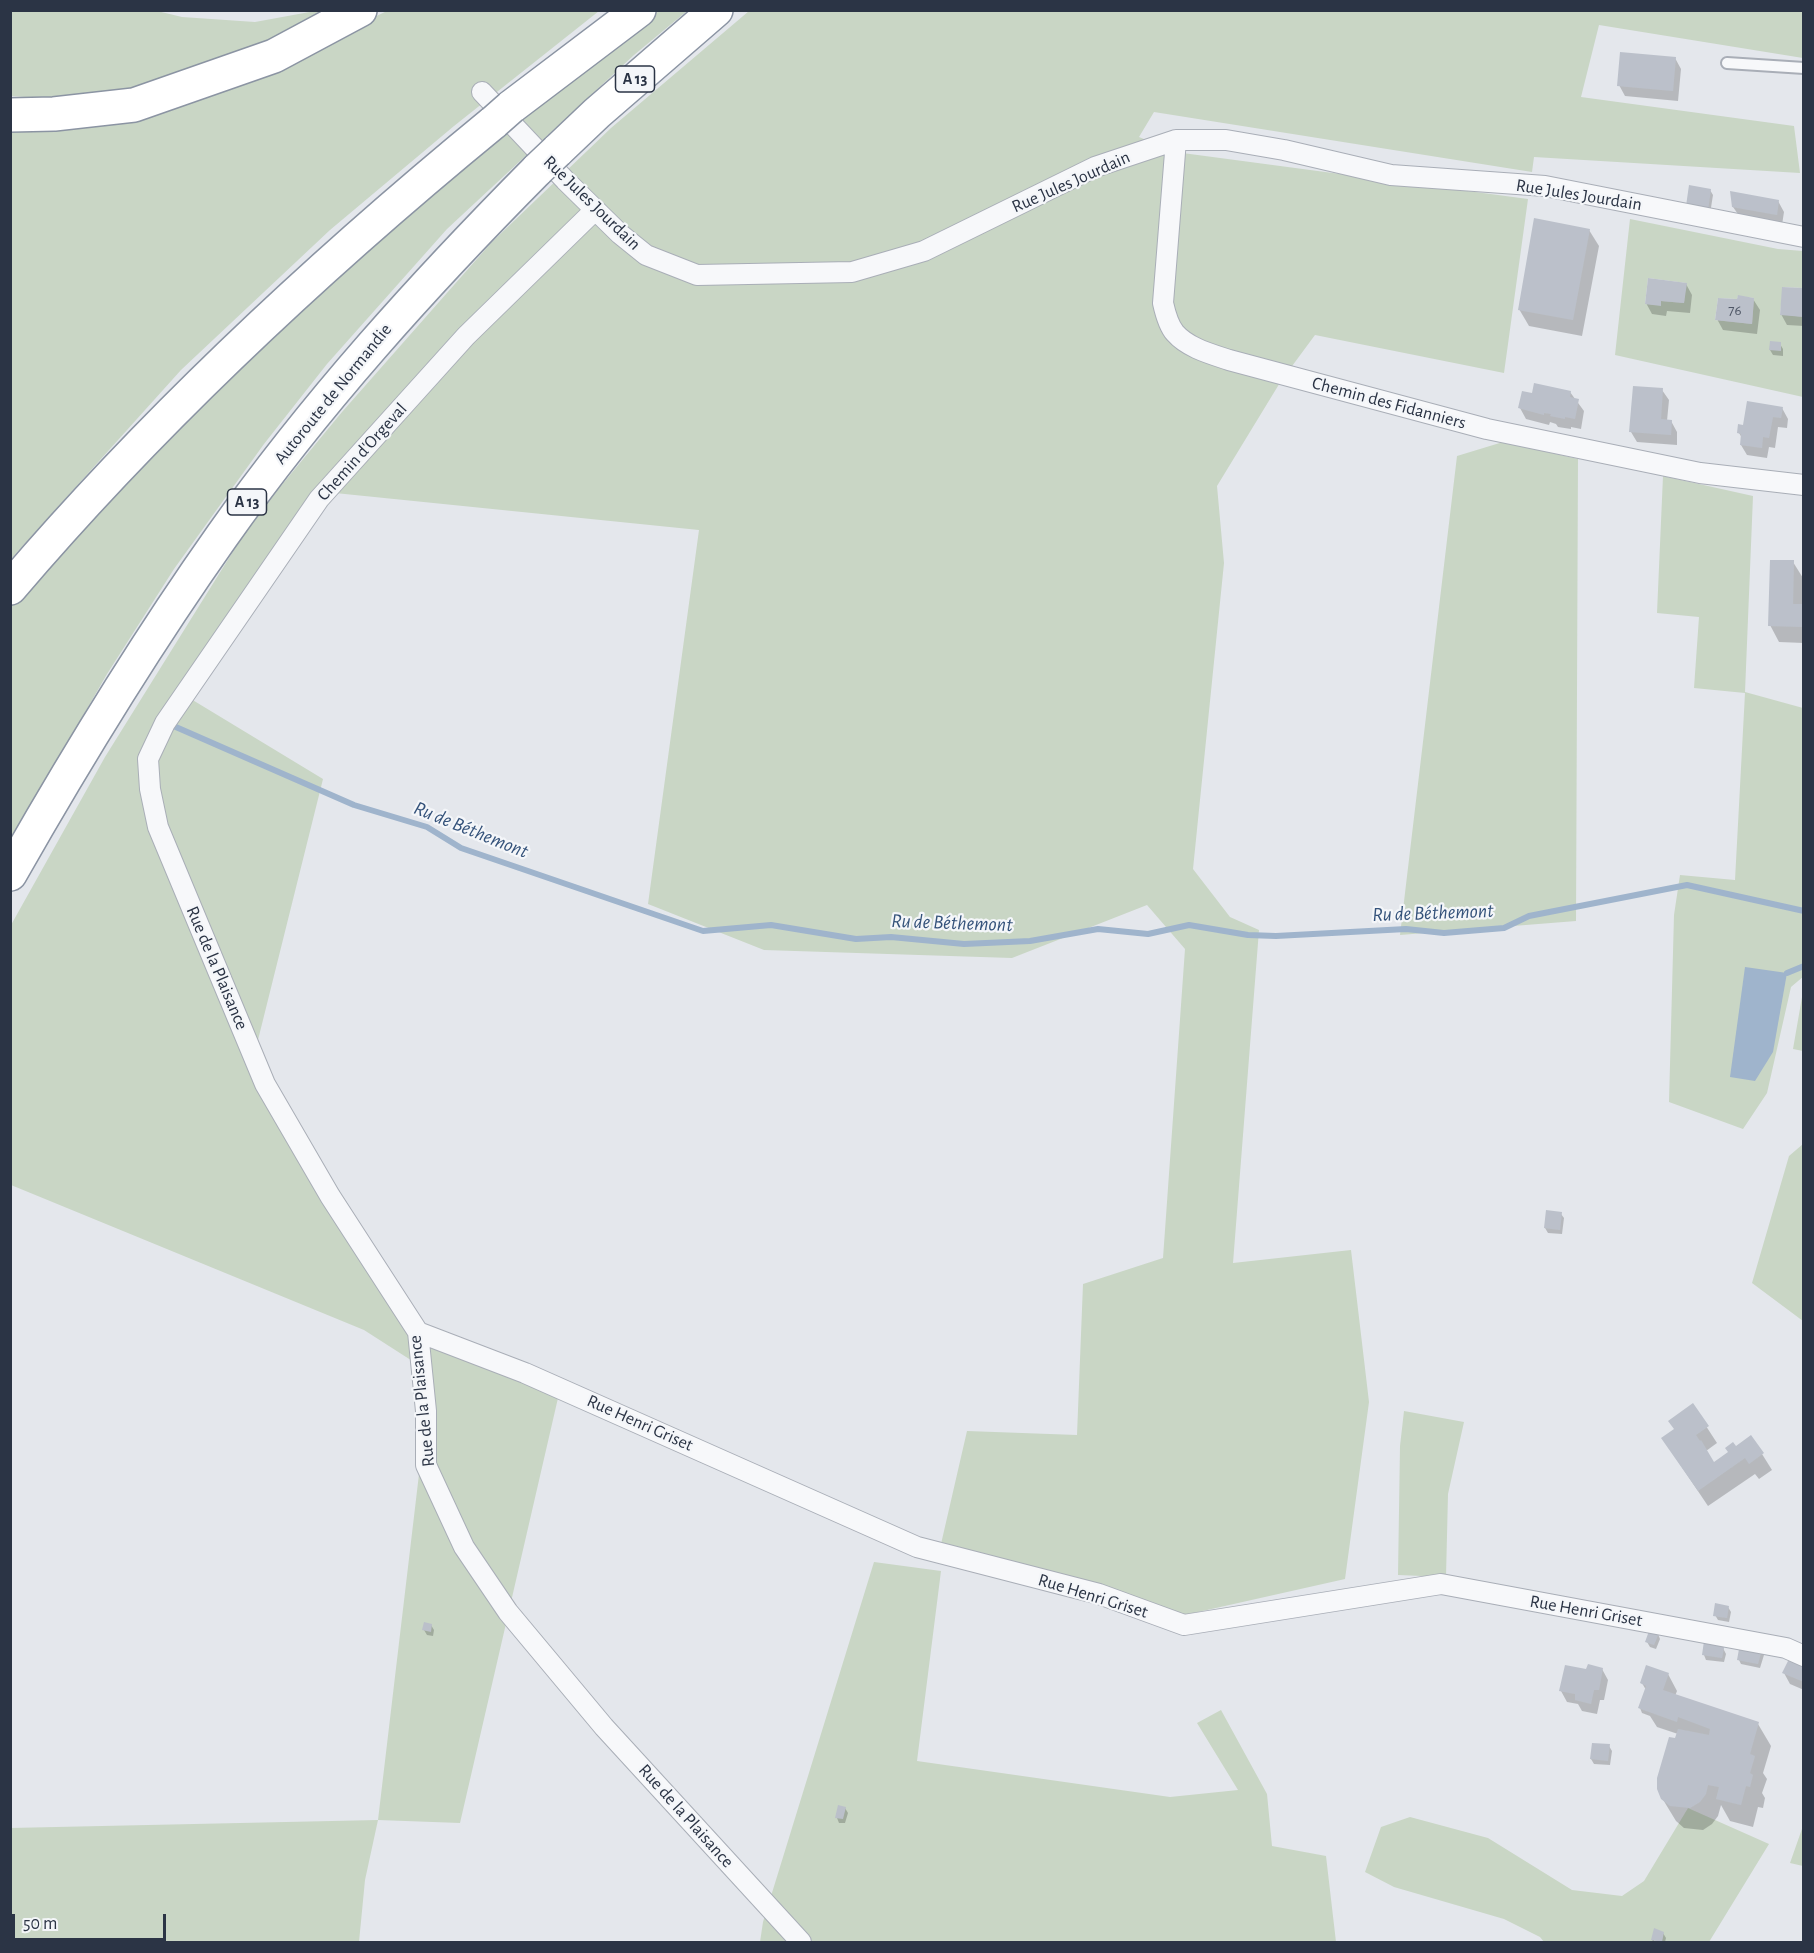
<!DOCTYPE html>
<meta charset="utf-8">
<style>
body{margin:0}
#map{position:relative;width:1814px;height:1953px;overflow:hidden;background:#e4e7ec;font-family:"Alegreya Sans",sans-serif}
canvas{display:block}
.frame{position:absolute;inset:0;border:12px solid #2b3445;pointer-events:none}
.scale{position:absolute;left:12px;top:1914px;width:154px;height:27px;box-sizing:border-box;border:3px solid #2b3445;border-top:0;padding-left:8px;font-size:18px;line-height:21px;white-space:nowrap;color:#2b3445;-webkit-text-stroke:4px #f4f6f9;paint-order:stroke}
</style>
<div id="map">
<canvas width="1814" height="1953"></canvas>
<div class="frame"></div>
<div class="scale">50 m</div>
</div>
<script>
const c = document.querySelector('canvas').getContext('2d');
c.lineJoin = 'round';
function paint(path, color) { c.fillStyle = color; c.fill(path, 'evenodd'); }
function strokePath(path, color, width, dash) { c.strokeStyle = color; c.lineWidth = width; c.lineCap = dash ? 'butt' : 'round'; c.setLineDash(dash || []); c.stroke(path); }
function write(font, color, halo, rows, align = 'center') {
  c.font = font + ' "Alegreya Sans",sans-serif'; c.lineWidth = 4.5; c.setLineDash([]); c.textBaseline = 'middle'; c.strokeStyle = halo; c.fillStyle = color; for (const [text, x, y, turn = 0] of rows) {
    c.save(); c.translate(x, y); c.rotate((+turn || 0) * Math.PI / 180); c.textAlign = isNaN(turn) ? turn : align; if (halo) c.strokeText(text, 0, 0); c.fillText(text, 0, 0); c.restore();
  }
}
const green = new Path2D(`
 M153,10l29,7 73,5 60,-11h8l5,4 -81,34 -122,44 -74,6 -40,-3 -1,-85z
 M387,11h212l-145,115 -124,104 -149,140 -170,189v-436l296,-74z
 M659,11h28l-53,44 -187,174 -120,135 -63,80 -90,125 -67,105 -96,168v-238l209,-218 188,-175 154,-128z
 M749,11h1054v47l-204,-33 -18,72 213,29 6,47 -266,-16 -2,15 -378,-60 -15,25 36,15 353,47 -24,174 -189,-38 -34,46 -64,105 7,77 -31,306 37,48 29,13 -26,333 118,-13 18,152 -24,177 -187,42 -217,-77 26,-113 110,4 6,-151 80,-26 22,-309 -38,-44 -135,53 -248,-8 -116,-46 51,-374 -364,-37 -149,203 137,83 -69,277 173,273 134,56 -101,438 -82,-3 -13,60 -6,62h-348l-1,-114 368,-8 53,-447 -67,-43 -353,-145v-260l94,-168 147,-236 90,-109 149,-169 120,-115z
 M1630,219l148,30 25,2v37l-20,-1 -3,27 23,3v80l-188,-42zM1648,278l38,5 -2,20 -23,-2 -1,4 -15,-1zM1738,296l16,2 -2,26 -37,-4 3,-22 19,1z
 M1503,442l75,17 -2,462 -176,14 57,-479z
 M1663,476l90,20 -8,196 58,16 1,268 -13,11 -24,106 -24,36 -74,-27 5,-187 6,-40 55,5 10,-187 -51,-5 5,-71 -42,-4z
 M1802,997l2,1 -1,53 -10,-2z
 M1803,1144v177l-51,-38 37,-127z
 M1404,1411l60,11 -16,72 -2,83 -48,-2 2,-129z
 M874,1562l67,9 -24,190 253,36 68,-7 -41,-67 24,-13 46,84 5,52 54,10 10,86h-576l3,-20z
 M1688,1808l81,36 -60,98h-165l-4,-5 -36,-18 -110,-32 -29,-15 16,-45 29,-10 78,21 84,52 50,6 22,-15z
 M1803,1826v40l-13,-3z`);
const water = new Path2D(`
 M1745,967l42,6 -14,79 -18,29 -25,-4z`);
const shadow = new Path2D(`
 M1675,58l6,11 -3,32 -53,-5 -6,-11z
 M1691,187l19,3 3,5 -3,19z
 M1778,201l6,11 -2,13 -42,-8 -7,-10z
 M1589,230l10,16 -17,90 -53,-10 -10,-17z
 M1686,284l6,11 -2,18 -23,-2 -1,5 -14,-2 -6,-11z
 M1804,290v36l-17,-1 -6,-11z
 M1753,299l7,11 -3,24 -34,-4 -6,-11z
 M1780,344l3,5v7l-10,-1 -3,-5z
 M1662,390l7,10 -2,21h4l6,11v13l-40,-3 -6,-10z
 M1570,392l14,19 -3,18 -10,-2v2l-13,-2 -2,-3 -6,-2 -1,3 -23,-6 -6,-11 14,-13z
 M1782,408l6,11 -1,9 -9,-1 -3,21 -6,-1 -2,11 -20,-3 -6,-10 1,-7 -3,-5 5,-6z
 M1793,562l10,16 1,65 -25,-1 -9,-17z
 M1561,1214l3,4 -2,16 -14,-1 -3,-5z
 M1693,1406l24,37 -11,8 8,13 21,-16 27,6 10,16 -13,9 -4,-5 -47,32 -35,-52z
 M1728,1607l3,5 -2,10 -11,-2 -3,-5z
 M431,1625l3,5 -1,6 -6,-1 -3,-5z
 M1658,1634l2,5 -4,10 -6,-2 -3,-5z
 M1721,1644l5,10 -2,8 -18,-2 -2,-5z
 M1761,1651l3,4 -4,13 -19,-4 -2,-4z
 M1804,1662v28l-14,-6 -6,-11z
 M1602,1669l6,11 -4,20h-4l-3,14 -15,-3 -4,-7 -11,-2 -6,-11 26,-20z
 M1668,1674l9,17 -2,5 83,28 13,22 -8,27 4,6 -5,14 3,5 -2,10 -5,-1 -5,20 -23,-6 -9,-16 -3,11 -6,8 -9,6 -19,-2 -8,-7 -14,-23 16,-64 -21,-7 -7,-11 -8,-3 -2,-5 6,-18 -4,-7z
 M1609,1746l3,5 -2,14 -16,-1 -3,-5z
 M845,1808l3,5 -3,10h-6l-2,-5z
 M1663,1933l3,5 -1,4 -11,-3v3l-2,-2z`);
const stream = new Path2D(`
 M169,724l185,81 73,22 34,21 242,83 68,-6 85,14 35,-2 73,7 66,-3 68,-12 50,5 41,-9 59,10 28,1 130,-7 38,4 60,-5 25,-12 158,-31 117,26
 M1787,973l17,-7`);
const building = new Path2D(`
 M1620,52l56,5 -3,34 -56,-5z
 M1689,185l22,4 -3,21 -22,-4z
 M1730,191l49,9 -2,15 -45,-8z
 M1534,218l56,11 -17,91 -55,-10z
 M1648,278l39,5 -3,20 -23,-2v5l-16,-2z
 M1782,287l22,1v29l-24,-2z
 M1738,295l16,3 -2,26 -37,-4 3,-22 19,1z
 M1770,341l11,1v9l-12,-1z
 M1534,383l37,8 -1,6 9,2 -4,20 -10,-2v2l-15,-3 1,-2 -7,-1v2l-26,-7 4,-17 10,2z
 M1633,386l30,2 -2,31 11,1 -1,15 -42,-3z
 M1747,401l36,6 -2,11 -8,-1 -4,21 -6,-1 -1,11 -22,-3 1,-11 -4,-1 1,-9 5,1z
 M1770,560h24l-1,44h11v23l-36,-1z
 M1546,1210l16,2 -2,18 -16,-2z
 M1693,1403l16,23 -13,9 4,6 1,-1 13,22 14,-10 -3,-4 8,-6 3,4 15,-11 13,18 -15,11 -4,-6 -47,33 -37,-53 13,-9 -6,-8z
 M1715,1603l14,3 -2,12 -14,-2z
 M424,1622l8,2 -1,8 -9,-2z
 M1649,1631l10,2 -5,12 -9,-3z
 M1704,1641l18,2 2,5 -2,10 -20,-3z
 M1744,1645l18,4 -4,15 -21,-4 2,-11z
 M1791,1655l13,5v22l-22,-9z
 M1588,1664l15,4 -4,22h-5l-3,14 -16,-4v-6l-16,-3 6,-26 21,4z
 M1646,1665l23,8 -6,17 96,32 -9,32 5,2 -5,17 3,2 -3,12 -4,-1 -5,19 -25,-6 3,-12 -11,-2 -2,9 -6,8 -10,6 -20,-2 -9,-7 -4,-10v-11l12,-41 6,1 3,-9 31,6 1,-6 -32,-12 -1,5 -39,-14 8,-22 -6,-3z
 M1592,1743l18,1 -2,17 -18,-2z
 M838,1805l8,2 -3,12 -8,-1z
 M1654,1928l10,4 -2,10 -11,-2z`);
const lane = new Path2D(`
 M1727,63l77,5`);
const street = new Path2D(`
 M482,92l83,88 55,54 26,21 51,20 155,-3 72,-21 171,-84 81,-27h50l58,10 107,25 154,11 259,51
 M1176,140l-13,163c2,9 5,22 12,30 13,15 36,21 54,27l258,69 213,44 104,12
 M595,210l-129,126 -147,163 -154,224 -17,36 2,30 8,38 107,257 65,112 88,136 8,79v54l38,82 44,65 96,115 197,215
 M418,1332l107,41 392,174 182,47 85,31 257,-41 345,64 18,8`);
const highway = new Path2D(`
 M511,107l128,-97
 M10,115l44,-1 80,-9 140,-49 86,-46
 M557,151l40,-38 119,-103
 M10,588c145,-170 312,-325 484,-466
 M10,874c66,-116 135,-229 212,-338 93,-132 202,-252 316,-367`);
const highwayBridge = new Path2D(`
 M494,122l17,-15
 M538,169l19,-18`);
const numberNames = [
 ["76",1735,310]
];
const shields = [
 [635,79,39],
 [247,502,39]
];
const shieldNames = [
 ["A 13",635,79],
 ["A 13",247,502]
];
const streetNames = [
 ["Rue Jules Jourdain",1071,182,-24],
 ["Rue Jules Jourdain",1579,195,9],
 ["Rue Jules Jourdain",592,203,44],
 ["Autoroute de Normandie",333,394,-51],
 ["Chemin des Fidanniers",1389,403,15],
 ["Chemin d'Orgeval",362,452,-48],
 ["Rue de la Plaisance",217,968,67],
 ["Rue de la Plaisance",422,1401,-96],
 ["Rue Henri Griset",640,1423,24],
 ["Rue Henri Griset",1093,1596,17],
 ["Rue Henri Griset",1586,1611,10],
 ["Rue de la Plaisance",686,1816,48]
];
const waterNames = [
 ["Ru de Béthemont",471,830,22],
 ["Ru de Béthemont",1433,913,-2],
 ["Ru de Béthemont",952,923,2]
];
paint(green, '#c9d6c5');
paint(water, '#9fb4cc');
paint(shadow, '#0003');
strokePath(stream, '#9fb4cc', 6);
paint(building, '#bbc0ca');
strokePath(lane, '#a9aeb7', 14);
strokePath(street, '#a9aeb7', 22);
strokePath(highway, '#8b94a3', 36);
strokePath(lane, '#f7f8fa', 10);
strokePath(street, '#f7f8fa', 20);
strokePath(highway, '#fff', 33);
strokePath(highwayBridge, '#8b94a3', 36, []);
strokePath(highwayBridge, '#fff', 33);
write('15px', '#4f5766', null, numberNames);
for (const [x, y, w] of shields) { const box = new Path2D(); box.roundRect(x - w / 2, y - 13, w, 26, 4.5); c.fillStyle = '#f4f6f9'; c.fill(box); strokePath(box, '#2b3445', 1.5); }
write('bold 16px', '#2b3445', null, shieldNames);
write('18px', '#2b3445', '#f4f6f9', streetNames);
write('italic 20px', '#34527a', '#f4f6f9', waterNames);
</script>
